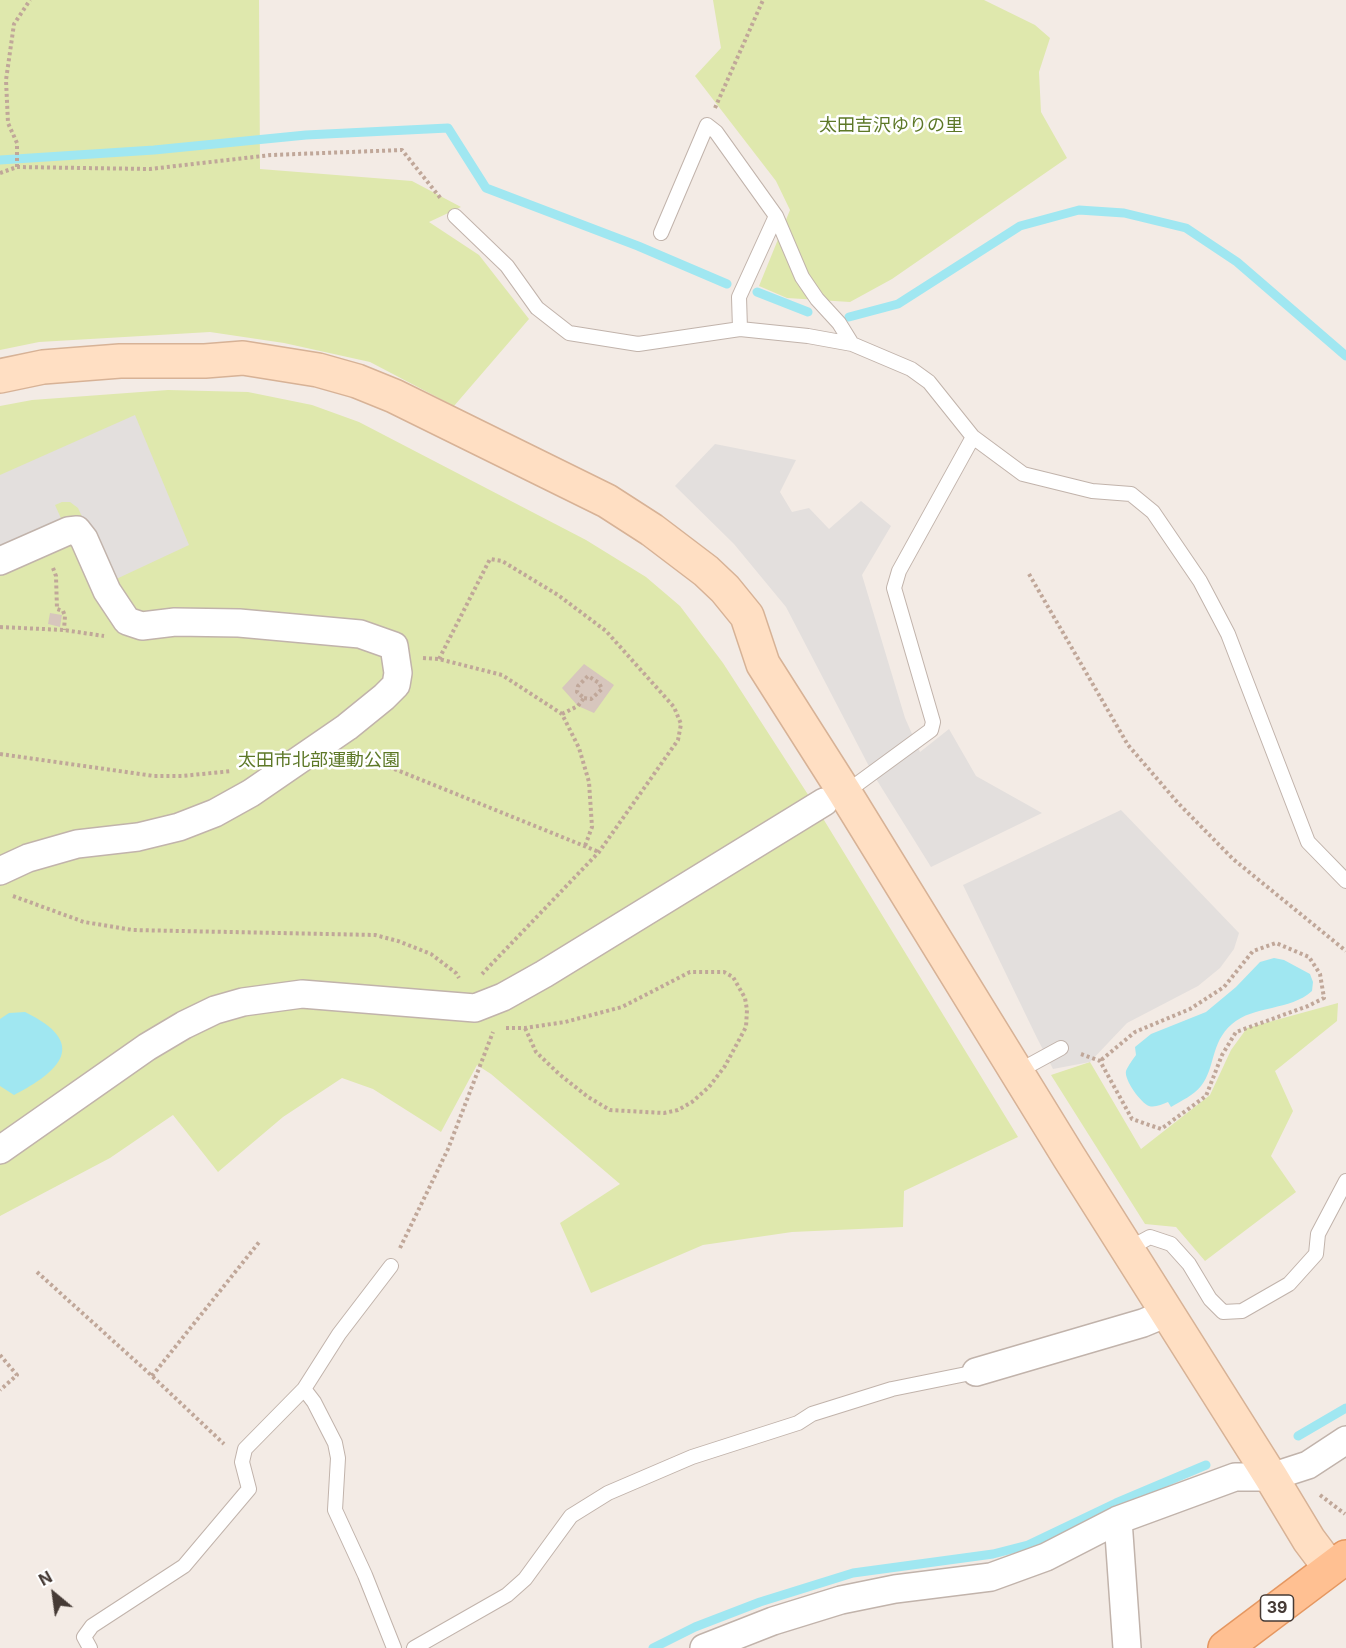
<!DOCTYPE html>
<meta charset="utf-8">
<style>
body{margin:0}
#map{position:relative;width:1346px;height:1648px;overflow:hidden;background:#f3ebe5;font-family:Inter,sans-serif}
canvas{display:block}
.north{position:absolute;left:24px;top:1564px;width:60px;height:60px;-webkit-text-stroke:4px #fff;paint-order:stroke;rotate:331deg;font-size:16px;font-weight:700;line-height:24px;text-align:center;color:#453a35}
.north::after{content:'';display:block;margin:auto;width:21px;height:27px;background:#453a35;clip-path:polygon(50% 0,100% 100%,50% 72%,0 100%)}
</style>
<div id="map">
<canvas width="1346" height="1648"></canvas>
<div class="north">N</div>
</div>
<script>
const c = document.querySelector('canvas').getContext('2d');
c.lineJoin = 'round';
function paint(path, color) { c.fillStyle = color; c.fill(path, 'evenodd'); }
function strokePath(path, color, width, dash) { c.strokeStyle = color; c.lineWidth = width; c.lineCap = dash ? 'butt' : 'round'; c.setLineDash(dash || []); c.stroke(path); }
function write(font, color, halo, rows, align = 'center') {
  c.font = font + ' Inter,"Noto Sans JP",sans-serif'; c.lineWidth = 5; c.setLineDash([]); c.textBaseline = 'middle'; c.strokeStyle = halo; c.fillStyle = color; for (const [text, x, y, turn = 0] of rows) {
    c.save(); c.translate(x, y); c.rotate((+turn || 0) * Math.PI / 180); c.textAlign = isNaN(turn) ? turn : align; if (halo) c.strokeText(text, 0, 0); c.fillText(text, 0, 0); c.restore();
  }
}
const green = new Path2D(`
 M0,0h259l1,169 152,12 49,26 -32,15 50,33 50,64 -75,87 -84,-44 -86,-19 -74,-11 -171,10 -39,8z
 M713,0h271l51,25 15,13 -11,34 2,40 26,46 -175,121 -42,23 -63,-4 -28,-12 31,-76 -14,-29 -81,-105 26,-28z
 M168,390l80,2 64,13 47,17 227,118 60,37 34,29 43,57 93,144 202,330 -114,54 -1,36 -111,5 -89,13 -112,48 -31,-70 60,-39 -129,-110 -14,-9 -36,67 -68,-43 -31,-11 -59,39 -65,55 -45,-57 -63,43 -110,58v-810l32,-6z
 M1338,1003l-1,18 -62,50 18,40 -22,45 25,36 -91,69 -29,-34 -31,-3 -94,-149 39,-13 51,87 69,-54 21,-45 16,-22z`);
const parking = new Path2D(`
 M135,415l54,130 -77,36 -34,-73 -8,-6h-8l-7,3 9,20 -64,29v-79z
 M715,444l81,16 -16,32 12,20 17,-4 20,21 32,-28 30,25 -29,49 43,143 15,34 29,-23 27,47 66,37 -111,54 -58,-93 -87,-167 -52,-63 -59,-58z
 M1121,810l118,123 -5,16 -14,19 -22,18 -71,37 -37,39 -37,7 -16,-31 -74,-153z`);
const water = new Path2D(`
 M1274,958l10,2 26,14 3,8 -1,9c-22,20 -58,14 -80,33 -22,19 -16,43 -31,62 -7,9 -20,15 -30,21l-3,-5c-6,2 -13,6 -19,4 -8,-3 -25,-26 -23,-35 2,-5 7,-12 10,-16l-1,-8 16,-13 55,-22 30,-25 24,-25z
 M25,1012c64,31 36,59 -11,83l-14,-9v-67l9,-6z`);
const stream = new Path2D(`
 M0,160l154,-10 152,-15 142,-7 38,60 152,58 89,38
 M757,292l51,20
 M849,317l49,-13 122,-78 59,-16 45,3 62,15 51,34 109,94
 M1298,1436l48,-28
 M653,1648l42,-21 65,-25 93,-29 140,-19 35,-9 88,-42 90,-38`);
const building = new Path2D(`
 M50,613l12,2 -2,12 -12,-3z
 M584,664l30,21 -20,28 -16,-7 -16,-18z`);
const path = new Path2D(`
 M715,108l48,-108
 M17,167v-24l-9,-20 -2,-43 8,-56 16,-24
 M0,173l17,-6 133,2 121,-14 131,-5 40,50
 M53,568l3,8 1,33 6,2 2,5 -1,14
 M1029,574l99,171 50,58 55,56 113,92
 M0,627l64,3 40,6
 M423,658l16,1 63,16 60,39 17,34 10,34 3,45 -7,19
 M439,659l51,-100 12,2 56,34 48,36 68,76 7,17 -3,16 -79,112 -117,122
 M562,714l16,-8 6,-8 -7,-6 1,-6 10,-10 11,7 3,6 -11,10 -7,-1
 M0,754l154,22h28l50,-5
 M354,757l43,13 202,82
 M13,896l71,26 49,8 242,5 23,6 33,13 25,19 3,5
 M506,1028h19l40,-6 57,-15 68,-35h34l9,5 12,21 2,12 -1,17 -21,39 -16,21 -17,15 -14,8 -14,3 -54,-3 -22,-13 -29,-23 -23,-22 -11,-24
 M1081,1054l19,7 32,58 29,10 45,-33 16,-41 14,-23 72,-26 16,-8 -4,-24 -11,-17 -33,-14 -23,8 -29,36 -34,22 -55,23 -35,29
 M400,1248l48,-99 45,-117
 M37,1272l115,104 72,68
 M0,1355l17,20 -17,15
 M152,1376l108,-135
 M1320,1495l25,19`);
const lane = new Path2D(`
 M455,216l52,50 30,42 32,25 69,11 102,-15 68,7 44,8 59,25 18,13 44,55 50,37 69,17 39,3 22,18 47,69 28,53 80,208 38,39
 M661,233l46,-108 9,7 60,84 26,61 15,22 22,24 13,21
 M740,329l-1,-32 37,-81
 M845,793l86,-63 2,-8 -39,-134 5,-17 74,-134
 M1017,1072l44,-24
 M1128,1249l22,-12 21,7 18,20 21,35 13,13 19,-1 47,-27 27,-30 2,-20 28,-53
 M304,1389l10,13 21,41 3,15 -3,52 30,65 29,73
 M90,1648l-6,-11 8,-11 92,-60 65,-77 -7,-27 3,-13 59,-60 35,-55 52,-68
 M414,1648l93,-53 18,-16 46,-63 37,-23 84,-36 106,-34 14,-9 80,-25 84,-17`);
const street = new Path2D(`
 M0,561l68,-30 9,-1 7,9 23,52 20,30 15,5 33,-4 64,1 121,11 34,12 4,27 -2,12 -12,12 -37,30 -96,66 -36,20 -36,14 -41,10 -61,7 -49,14 -28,13
 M0,1150l147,-103 37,-22 31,-15 28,-8 59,-8 173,14 28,-11 41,-23 280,-172
 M976,1372l167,-49 24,-10
 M1118,1520l9,128
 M704,1648l69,-27 68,-21 54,-11 96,-12 55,-20 72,-37 117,-43h36l37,-12 38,-25`);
const secondary = new Path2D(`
 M0,376l43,-9 77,-6h85l38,-3 75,12 39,11 37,15 213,105 45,29 54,41 19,18 22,27 16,48 82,129 224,364 202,320 38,63 21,28`);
const primary = new Path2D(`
 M1225,1648l121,-91`);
const shields = [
 [1277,1608,33]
];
const shieldNames = [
 ["39",1277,1608]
];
const parkNames = [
 ["太田吉沢ゆりの里",891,126],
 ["太田市北部運動公園",319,761]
];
paint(green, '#dfe8ad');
paint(parking, '#e3dfdd');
paint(water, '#a0e7f1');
strokePath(stream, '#a0e7f1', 9);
paint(building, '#d7c6bd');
strokePath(lane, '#c1b3ab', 16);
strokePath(street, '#c1b3ab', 30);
strokePath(secondary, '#d7b296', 36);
strokePath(primary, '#e59761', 36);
strokePath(path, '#c0a799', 4, [3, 3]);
strokePath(lane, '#fff', 14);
strokePath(street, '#fff', 27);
strokePath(secondary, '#ffdfc3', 33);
strokePath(primary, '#ffc092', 33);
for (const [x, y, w] of shields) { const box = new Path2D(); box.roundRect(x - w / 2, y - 13, w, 26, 4.5); c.fillStyle = '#fff'; c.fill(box); strokePath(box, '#453a35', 1.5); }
write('bold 16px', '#453a35', null, shieldNames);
write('18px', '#5d7827', '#fff', parkNames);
</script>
